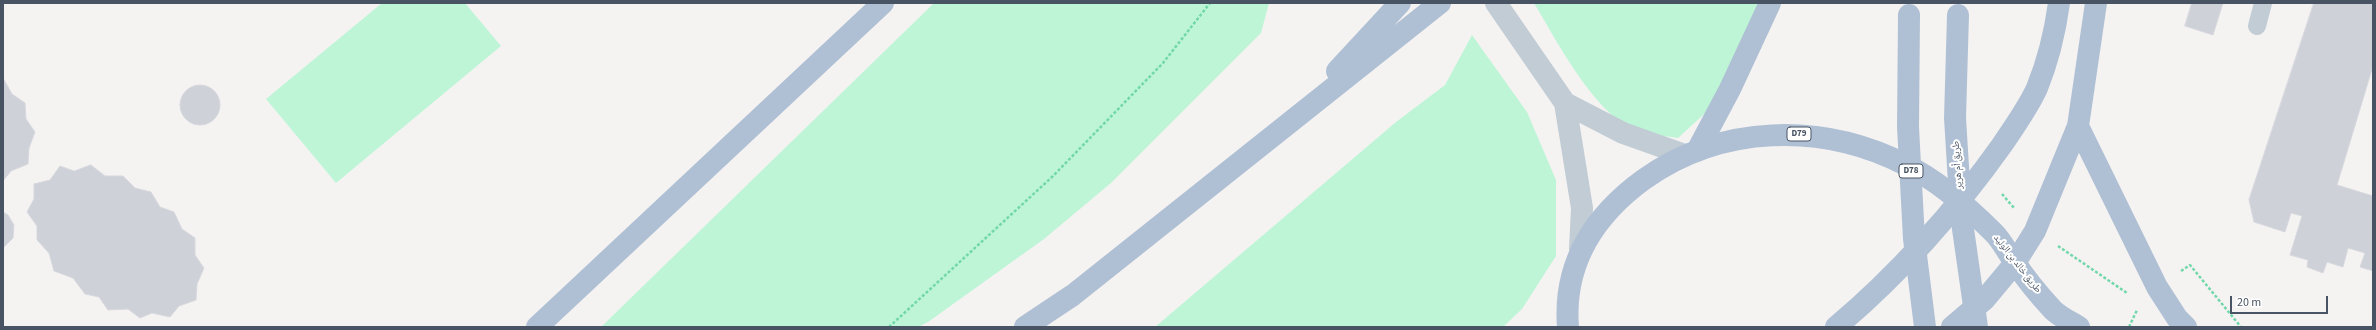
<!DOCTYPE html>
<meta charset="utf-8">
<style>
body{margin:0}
#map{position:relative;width:2376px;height:330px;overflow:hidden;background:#f5f3f2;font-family:"Source Sans 3",sans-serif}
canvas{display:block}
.frame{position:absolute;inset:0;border:4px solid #485463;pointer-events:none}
.scale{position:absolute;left:2230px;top:296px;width:98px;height:18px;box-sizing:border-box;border:2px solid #485463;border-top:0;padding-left:5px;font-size:12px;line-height:14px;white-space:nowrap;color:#485463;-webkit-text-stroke:3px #fff;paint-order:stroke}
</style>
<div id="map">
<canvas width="2376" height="330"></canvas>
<div class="frame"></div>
<div class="scale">20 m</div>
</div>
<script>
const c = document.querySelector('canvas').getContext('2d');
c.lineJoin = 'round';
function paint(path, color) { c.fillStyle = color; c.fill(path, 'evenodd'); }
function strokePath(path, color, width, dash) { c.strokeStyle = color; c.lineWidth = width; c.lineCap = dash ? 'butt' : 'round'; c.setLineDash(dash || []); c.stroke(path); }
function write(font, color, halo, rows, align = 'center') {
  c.font = font + ' "Source Sans 3","Noto Naskh Arabic",sans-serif'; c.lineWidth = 4; c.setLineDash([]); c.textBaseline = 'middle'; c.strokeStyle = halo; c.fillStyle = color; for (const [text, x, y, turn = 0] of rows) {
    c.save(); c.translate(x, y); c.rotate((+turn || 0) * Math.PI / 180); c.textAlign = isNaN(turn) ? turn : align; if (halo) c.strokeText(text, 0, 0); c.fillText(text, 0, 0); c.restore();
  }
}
const green = new Path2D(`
 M382,3h83l36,43 -165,137 -70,-84z
 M934,3h335l-8,30 -150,150 -67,56 -116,83 -10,5h-317z
 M1534,3h232l-53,103 -35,32c-11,-2 -23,-2 -34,-4 -46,-12 -87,-93 -110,-131z
 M1472,35l55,77 29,68v76l-34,53 -19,18h-348l241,-205 49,-37z`);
const building = new Path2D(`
 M2192,3h31l-10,32 -28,-9z
 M2314,3h59v63l-36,119 36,11v75l-13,-4 5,-14 -17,-5 -5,19 -16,-5 -4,11 -16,-6 1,-7 -18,-5 12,-39 -11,-3 -6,19 -31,-10 -5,-22z
 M3,78l9,16 13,9 1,16 9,13 -6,16 -1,16 -17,7 -8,10z
 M180 105a20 20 0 1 1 40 0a20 20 0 1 1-40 0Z
 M91,165l14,11h18l12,12 16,4 9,15 14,5 8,17 13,9v17l9,13 -7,16 -1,16 -17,6 -9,11 -18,-4 -12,5 -12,-9 -20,1 -9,-13 -14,-3 -12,-16 -19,-7 -5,-18 -12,-13v-14l-10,-14 7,-13v-15l16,-4 10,-14 14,5z
 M3,212l5,3 6,10 -1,13 -10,10z`);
const path = new Path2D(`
 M2002,194l12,14
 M2058,246l69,47
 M2181,271l9,-6 51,62
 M889,327l163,-150 111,-114 47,-60
 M2129,327l8,-17`);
const service = new Path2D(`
 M2257,26l6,-23`);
const tertiary = new Path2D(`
 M1496,3l69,100 17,105 -2,41
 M1565,103l58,30 62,22`);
const primary = new Path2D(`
 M1337,71l63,-68
 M2078,126l79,161 20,31 9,9
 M1697,151l33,-62 40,-86
 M537,327l346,-324
 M1025,327l48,-32 367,-292
 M1568,327c-5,-63 26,-111 75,-147 78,-56 179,-58 263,-15 33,16 62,42 88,68 8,8 13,19 20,28 11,17 25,34 39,49 7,7 18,12 26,17
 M1836,327c61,-51 120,-117 166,-182 12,-18 26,-37 35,-57 11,-27 18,-56 22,-85
 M1952,327l33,-28 30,-36 20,-32 43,-105 18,-123`);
const primaryBridge = new Path2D(`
 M1909,15l-1,112 6,112 11,88
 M1958,15l-3,103 6,97 16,112`);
const shields = [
 [1799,134,24],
 [1911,171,24]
];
const shieldNames = [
 ["D79",1799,134],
 ["D78",1911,171]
];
const streetNames = [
 ["طريق أم هرير",1958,165,-94],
 ["طريق خالد بن الوليد",2017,264,52]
];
paint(green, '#bef5d7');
paint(building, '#ced1d8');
strokePath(building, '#d6d8de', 1);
strokePath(path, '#72d8ab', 2.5, [3, 2]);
strokePath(service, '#c2ccd5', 18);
strokePath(tertiary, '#c2ccd5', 22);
strokePath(primary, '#b0c0d4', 22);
strokePath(primaryBridge, '#b0c0d4', 22);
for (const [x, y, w] of shields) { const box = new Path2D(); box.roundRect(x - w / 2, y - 7, w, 14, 3); c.fillStyle = '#fff'; c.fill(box); strokePath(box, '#485463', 1); }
write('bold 9px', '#485463', null, shieldNames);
write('10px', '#485463', '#fff', streetNames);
</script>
